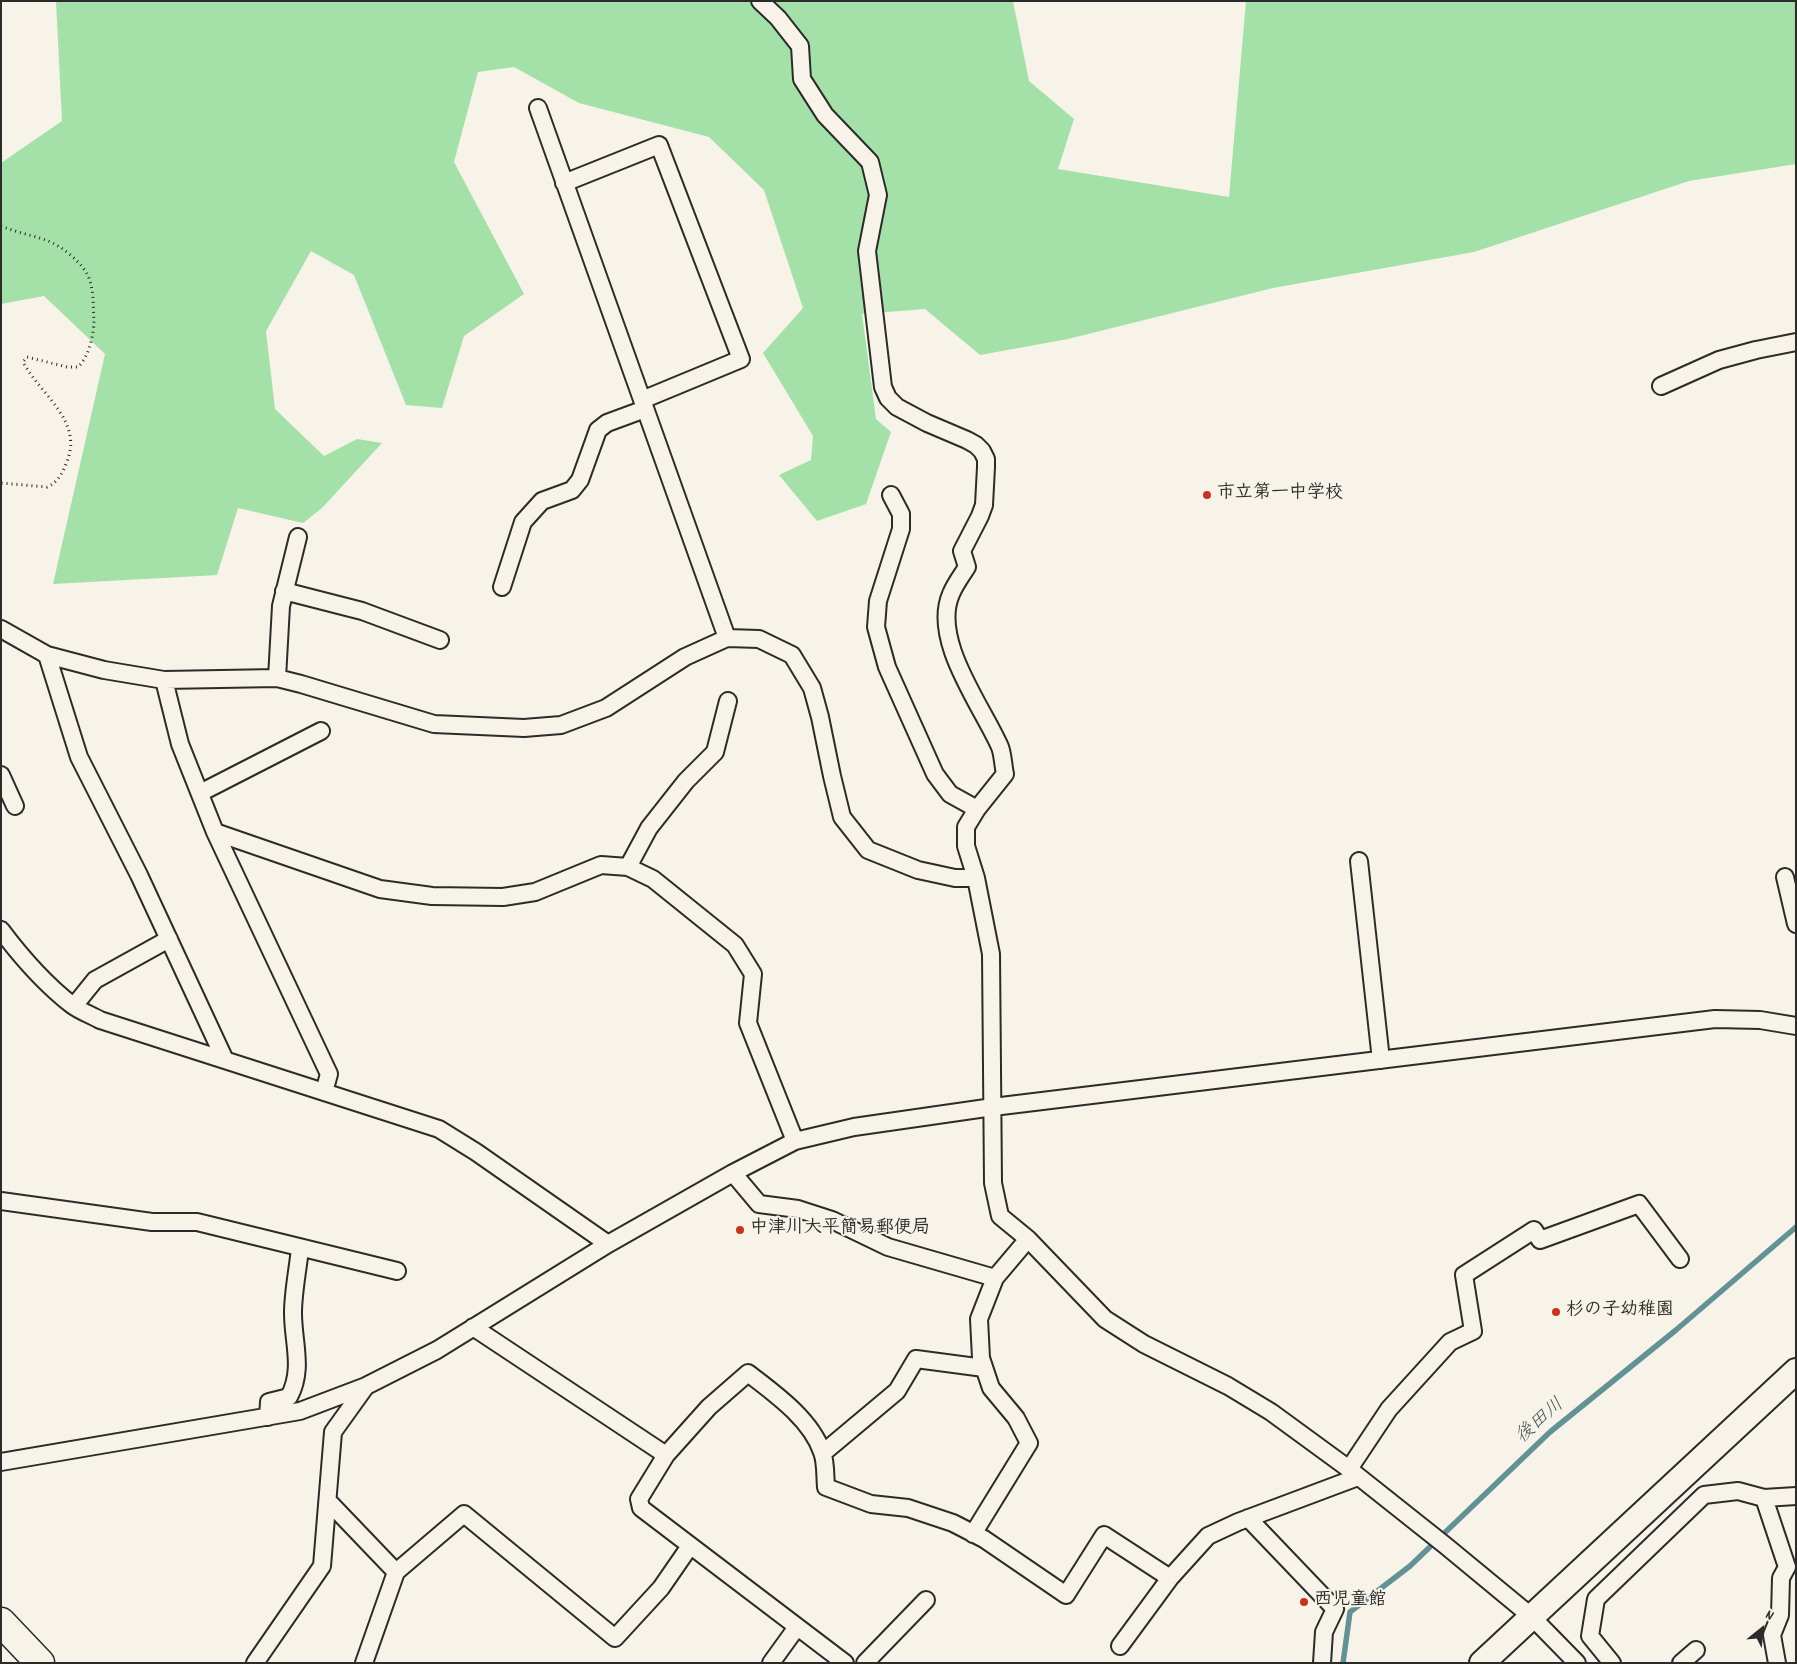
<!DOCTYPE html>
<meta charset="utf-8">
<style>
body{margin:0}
#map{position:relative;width:1797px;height:1664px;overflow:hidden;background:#f7f3e8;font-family:Dekko,sans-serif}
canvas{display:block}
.frame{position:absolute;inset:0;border:2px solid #2b2b2b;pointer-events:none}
.north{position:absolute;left:1737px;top:1604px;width:50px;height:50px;-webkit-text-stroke:4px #f7f3e8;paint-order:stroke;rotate:29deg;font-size:14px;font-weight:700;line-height:20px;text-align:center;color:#2b2b2b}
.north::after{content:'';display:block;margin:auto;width:18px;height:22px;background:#2b2b2b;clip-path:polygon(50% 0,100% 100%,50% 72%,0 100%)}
</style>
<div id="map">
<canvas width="1797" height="1664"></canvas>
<div class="frame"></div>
<div class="north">N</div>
</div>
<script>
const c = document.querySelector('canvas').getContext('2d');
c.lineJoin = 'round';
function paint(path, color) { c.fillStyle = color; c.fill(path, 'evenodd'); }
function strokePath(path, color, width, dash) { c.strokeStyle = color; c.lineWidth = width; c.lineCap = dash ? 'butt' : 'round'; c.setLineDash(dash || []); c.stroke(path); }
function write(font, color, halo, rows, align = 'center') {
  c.font = font + ' Dekko,"Klee One",sans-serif'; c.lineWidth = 4; c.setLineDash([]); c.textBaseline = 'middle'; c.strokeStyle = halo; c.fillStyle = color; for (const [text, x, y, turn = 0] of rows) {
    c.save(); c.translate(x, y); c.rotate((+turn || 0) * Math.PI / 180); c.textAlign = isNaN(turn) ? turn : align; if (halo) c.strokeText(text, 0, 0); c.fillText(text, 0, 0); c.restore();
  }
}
const green = new Path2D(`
 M56,1h957l16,80 45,38 -16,50 171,28 17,-196h550v163l-107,17 -215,71 -201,36 -205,51 -88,16 -55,-46 -63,5 14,105 15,13 -25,72 -49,17 -38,-46 32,-15 2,-24 -50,-83 40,-45 -39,-118 -55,-53 -130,-34 -65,-36 -36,5 -24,90 70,132 -60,42 -22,72 -36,-3 -52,-130 -43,-24 -45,80 9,78 49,47 33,-17 25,4 -60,65 -19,15 -65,-15 -21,67 -164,9 52,-230 -61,-58 -43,8v-141l61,-42z`);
const stream = new Path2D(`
 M1343,1663l7,-51 60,-46 140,-134 126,-102 120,-103`);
const path = new Path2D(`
 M1,226c15,6 30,9 45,14 16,6 39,24 44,41 4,13 3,26 4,39 0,14 -5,37 -16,47h-11l-40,-10 -4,5c18,34 62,59 43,102 -4,10 -9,19 -19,23l-46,-4`);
const street = new Path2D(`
 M760,1l18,17 22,28 2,33 23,36 45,47 8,33 -11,56 16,136 5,11 9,9 30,16 40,17 9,5 6,6 4,8v8l-2,38 -4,11 -18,35 5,16c-5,8 -12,17 -16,27 -20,46 31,112 49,153 3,8 3,18 5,27l-28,35 -11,18v19l10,32 15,76 2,229 7,33 28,23 77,80 39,25 84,42 43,26 78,57 97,77 86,71 45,46
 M538,108l189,530
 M564,183l95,-38 82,214 -99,41
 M1661,386l58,-26 37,-10 40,-8
 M891,495l10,19v15l-23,72 -2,26 11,40 48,107 15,20 27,15
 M502,587l21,-65 19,-21 30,-11 8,-10 18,-50 9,-7 38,-14
 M284,591l78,20 78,29
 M1,629l46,26 57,15 60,10 113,-2 24,6 133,40 90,4 37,-3 45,-17 79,-51 42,-19 32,1 33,16 20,33 8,29 12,59 10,41 26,33 50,20 37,8h21
 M47,655l32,102 60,118 86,185
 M277,678l4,-72 17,-69
 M164,680l16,64 35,88 114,242 -5,18
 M1,775l14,31
 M200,793l121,-62
 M215,832l165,57 52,7 71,1 32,-5 66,-27 27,2 25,12 82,66 18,29 -5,49 47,118
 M1359,861l22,199
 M628,867l21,-39 37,-47 29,-29 13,-51
 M1785,877l11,47
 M1,930c21,28 44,54 71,75 8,6 19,10 28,15l339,109 37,23 132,92
 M74,1006l21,-26 74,-41
 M733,1173l26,31 39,5 34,11 56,27 107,31
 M1,1201l151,21h45l200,49
 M473,1327l193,128 -27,44 2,9 204,155
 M268,1417l1,-15 20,-5c15,-28 4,-54 4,-84 0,-21 5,-44 7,-65
 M823,1453l74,-62 19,-32 68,9
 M666,1455l43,-48 39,-34c26,20 63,46 74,79 4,10 3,24 4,35l45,17 37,4 45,15 31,16 82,56 38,-60 66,43
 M1,1462l299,-51 66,-25 71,-36 171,-106 125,-71 62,-32 59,-14 139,-20 722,-88 45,1 36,6
 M1349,1469l40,-60 61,-67 23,-11 -9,-56 70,-45 6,10 99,-36 41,55
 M1764,1498l23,69 -6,11 -1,37 -8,20 5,28
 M328,1501l68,71 68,-58 151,124 46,-50 29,-42
 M1248,1518l87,91 -11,23 -2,31
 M973,1534l56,-91 -13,-25 -25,-30 -10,-30 -2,-39 16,-41 33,-39
 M1120,1646l50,-68 38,-42 30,-14 120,-45
 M255,1663l67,-97 11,-134 33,-46
 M364,1663l32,-91
 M771,1663l26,-36
 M865,1663l61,-63
 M1612,1663l-22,-27 6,-37 108,-104 34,-4 26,7 32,-2
 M1681,1663l15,-13`);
const secondary = new Path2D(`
 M1482,1663l314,-292`);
const highway = new Path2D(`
 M1,1622l39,41`);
const markers = [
 [1207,495,5,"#c8321e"],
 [740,1230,5,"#c8321e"],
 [1556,1312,5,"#c8321e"],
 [1304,1602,5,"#c8321e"]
];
const poiNames = [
 ["市立第一中学校",1217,495],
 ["中津川大平簡易郵便局",750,1230],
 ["杉の子幼稚園",1566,1312],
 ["西児童館",1314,1602]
];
const waterNames = [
 ["後田川",1541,1422,-41]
];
paint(green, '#a3e1a8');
strokePath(stream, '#629295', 5.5);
strokePath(street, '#2b2b2b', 20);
strokePath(secondary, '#2b2b2b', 28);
strokePath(highway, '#2b2b2b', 31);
strokePath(path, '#2b2b2b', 3, [1, 4]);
strokePath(street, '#f7f3e8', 16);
strokePath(secondary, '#f7f3e8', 24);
strokePath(highway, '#f7f3e8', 28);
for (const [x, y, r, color] of markers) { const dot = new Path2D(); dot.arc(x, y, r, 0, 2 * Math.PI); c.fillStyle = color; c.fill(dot); strokePath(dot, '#f7f3e8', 2); }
write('bold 18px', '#2b2b2b', '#f7f3e8', poiNames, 'left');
write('italic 19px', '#425657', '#f7f3e8', waterNames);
</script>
